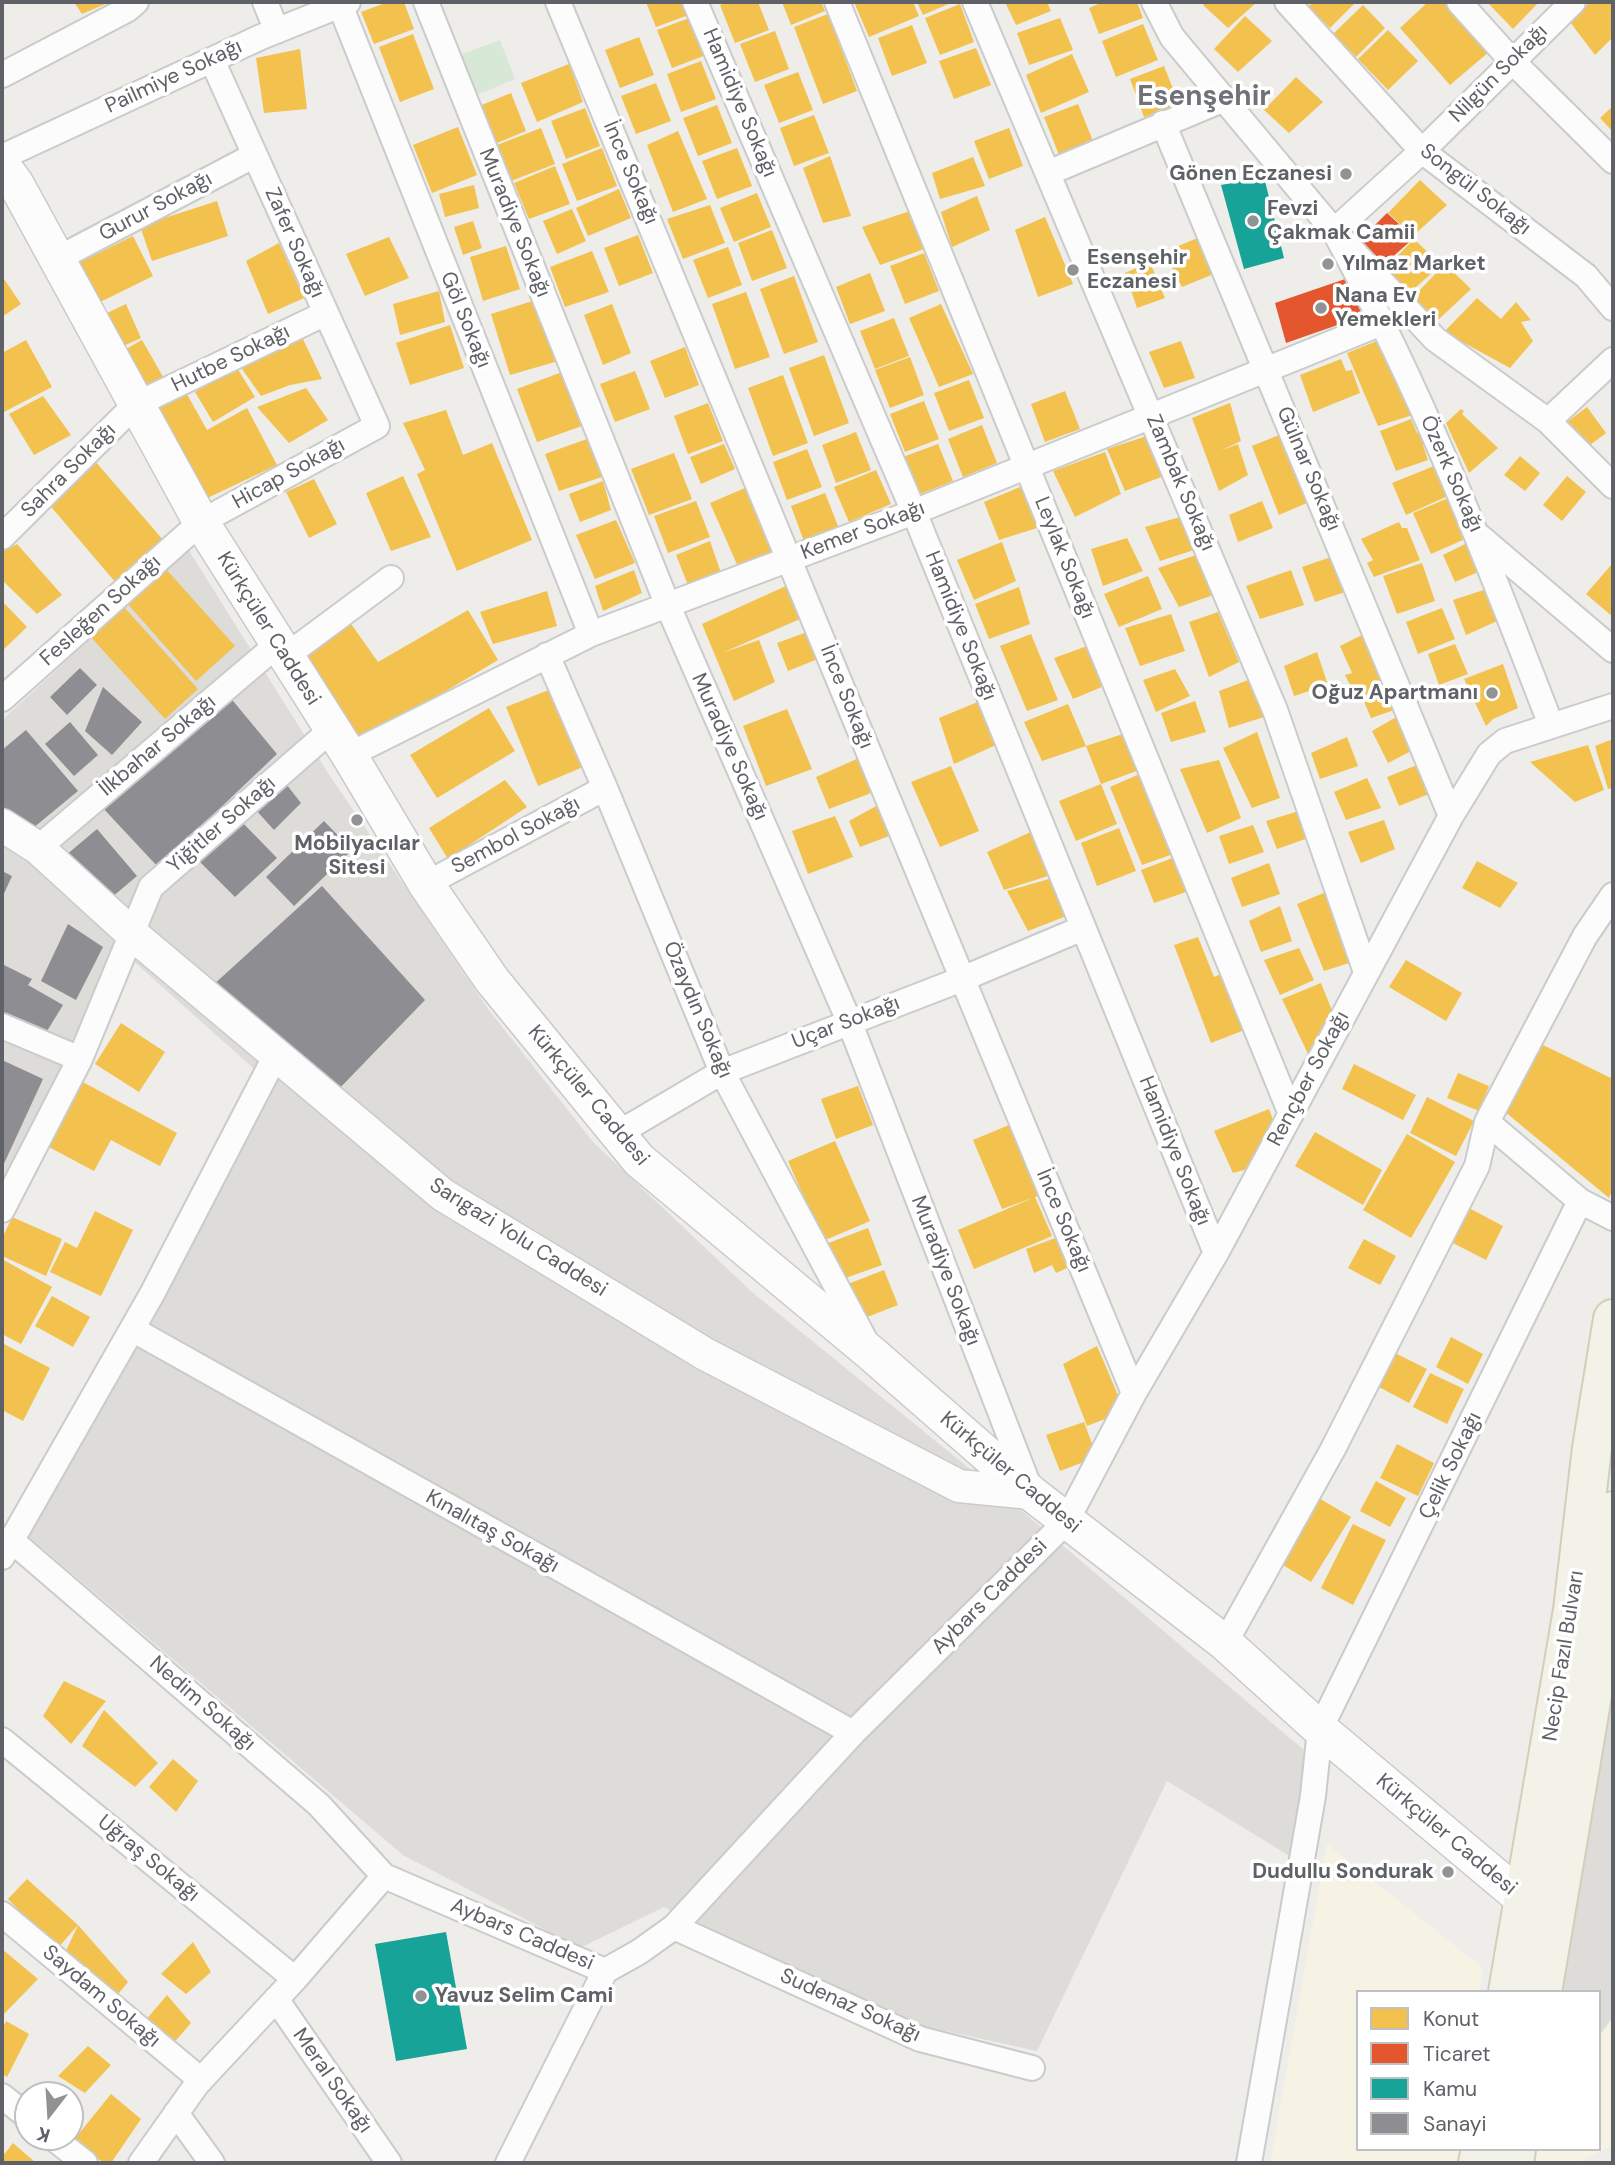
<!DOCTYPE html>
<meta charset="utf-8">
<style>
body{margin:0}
#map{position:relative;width:1615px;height:2165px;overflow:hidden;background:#eeede9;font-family:"DM Sans",sans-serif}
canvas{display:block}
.frame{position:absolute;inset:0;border:4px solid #5e6166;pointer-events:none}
.legend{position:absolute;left:1356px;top:1990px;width:245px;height:161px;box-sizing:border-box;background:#fff;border:2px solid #bfc0c2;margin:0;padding:9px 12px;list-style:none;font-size:21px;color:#5e6166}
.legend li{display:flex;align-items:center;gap:14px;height:35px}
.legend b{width:35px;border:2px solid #bfc0c2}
.north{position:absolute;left:14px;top:2081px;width:70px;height:70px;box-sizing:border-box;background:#fff;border:2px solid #bfc0c2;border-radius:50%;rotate:197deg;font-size:19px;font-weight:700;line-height:28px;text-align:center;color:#5e6166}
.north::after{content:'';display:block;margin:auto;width:24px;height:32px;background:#909294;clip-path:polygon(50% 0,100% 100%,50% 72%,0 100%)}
</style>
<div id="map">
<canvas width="1615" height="2165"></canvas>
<div class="frame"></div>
<ul class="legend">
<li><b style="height:19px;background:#f2c14e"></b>Konut</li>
<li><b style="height:19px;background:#e4572e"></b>Ticaret</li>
<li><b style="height:19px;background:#17a398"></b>Kamu</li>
<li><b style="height:19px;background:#8d8d92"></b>Sanayi</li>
</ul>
<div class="north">K</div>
</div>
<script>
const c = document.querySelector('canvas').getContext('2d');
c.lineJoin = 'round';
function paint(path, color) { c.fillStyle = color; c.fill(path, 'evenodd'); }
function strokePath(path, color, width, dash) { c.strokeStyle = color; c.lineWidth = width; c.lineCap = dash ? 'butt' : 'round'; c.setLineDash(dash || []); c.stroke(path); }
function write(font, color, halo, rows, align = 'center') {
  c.font = font + ' "DM Sans",sans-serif'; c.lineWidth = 7; c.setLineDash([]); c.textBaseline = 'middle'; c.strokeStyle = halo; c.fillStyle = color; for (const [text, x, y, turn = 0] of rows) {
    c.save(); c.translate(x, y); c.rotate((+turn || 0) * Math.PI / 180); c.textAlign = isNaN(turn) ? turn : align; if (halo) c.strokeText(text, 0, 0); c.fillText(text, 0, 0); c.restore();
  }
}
const commercial = new Path2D(`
 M1327,1844l156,124 -3,24h-122v157h101l-2,14h-187z
 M1613,2017v128l-37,18h-47l2,-14h68v-113z`);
const industrial = new Path2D(`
 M188,549l140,224 160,236 105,133 160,151 269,218 282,239 -11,108 -126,-77 -130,270 -127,-28 -246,-116 -84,41 -177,-93 -375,-319 243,-452 -150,-134 -119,234v-464z
 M1613,1638v379l-14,19v-44h-42z`);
const green = new Path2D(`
 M500,40l15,39 -43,18 -18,-40z`);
const homes = new Path2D(`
 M74,2h36l-28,12z
 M388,2h16l10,27 -40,15 -13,-32z
 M646,2h40l5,12 -35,13z
 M728,2h30l11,28 -34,13 -15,-38z
 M782,2h39l4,9 -34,14z
 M854,2h59l6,14 -50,21z
 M917,2h36l-30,13z
 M1005,2h42l4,9 -35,14z
 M1103,2h34l6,16 -44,16 -10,-26z
 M1206,2h51l-29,26 -25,-23z
 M1313,2h43l-26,26 -22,-21z
 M1428,2h19l43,49 -40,34 -50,-57z
 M1487,2h52l-26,27z
 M1590,2h23v35l-18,18 -25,-33z
 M960,4l14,38 -34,13 -15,-37z
 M1363,5l22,23 -29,29 -23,-23z
 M828,14l29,77 -34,13 -29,-77z
 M1245,16l27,25 -34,31 -24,-23z
 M692,17l14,38 -34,13 -15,-38z
 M1060,18l13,32 -44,15 -12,-32z
 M1143,24l15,36 -42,17 -14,-36z
 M912,25l15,38 -35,13 -14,-38z
 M1388,30l30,31 -30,29 -30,-31z
 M775,31l14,38 -34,13 -15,-38z
 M413,34l21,55 -34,13 -21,-55z
 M639,37l15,38 -34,13 -15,-38z
 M976,48l15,37 -37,14 -15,-38z
 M300,49l7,60 -43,4 -8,-55z
 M1072,54l17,38 -48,21 -15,-38z
 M701,61l15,38 -35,13 -14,-38z
 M569,64l14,38 -46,20 -16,-39z
 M1164,66l15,38 -35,13 -14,-38z
 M798,72l15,38 -34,13 -15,-38z
 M1296,77l27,25 -34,31 -25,-23z
 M656,83l15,38 -35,13 -15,-38z
 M511,93l15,38 -34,14 -15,-38z
 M1078,104l15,37 -34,14 -15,-38z
 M717,105l15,38 -34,13 -15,-38z
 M1613,106v26l-13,-14z
 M585,108l15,38 -34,13 -15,-38z
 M814,115l15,38 -35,13 -14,-38z
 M458,127l19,48 -45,18 -19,-48z
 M541,128l14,36 -44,17 -14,-36z
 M1009,128l14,38 -34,13 -15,-38z
 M678,131l29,68 -34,13 -26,-67z
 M602,148l15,38 -40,15 -15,-37z
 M737,148l15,38 -35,13 -15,-38z
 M830,156l21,60 -28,7 -20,-55z
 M973,157l12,29 -45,13 -8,-26z
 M555,166l15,38 -41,15 -15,-36z
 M1420,180l27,25 -34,31 -25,-23z
 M474,185l5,23 -34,9 -6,-23z
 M619,189l12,29 -43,18 -12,-28z
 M757,193l14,34 -37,15 -14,-34z
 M977,196l13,34 -38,17 -11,-35z
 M217,201l11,35 -76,25 -12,-35z
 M710,205l15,38 -42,16 -16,-40z
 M572,209l14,32 -29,13 -14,-33z
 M910,211l14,38 -44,16 -18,-38z
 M1045,217l28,67 -35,13 -23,-67z
 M473,221l9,27 -19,7 -9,-28z
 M772,230l15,38 -35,13 -14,-38z
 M638,235l15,38 -34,13 -15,-38z
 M133,236l20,40 -67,33 -20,-40z
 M389,237l20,41 -44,18 -19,-42z
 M1200,237l16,36 -34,14 -18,-35z
 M1414,239l27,26 -34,30 -25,-23z
 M279,243l25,55 -36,16 -22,-53z
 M506,246l14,43 -37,12 -13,-44z
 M728,247l14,38 -34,13 -15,-38z
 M592,251l17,41 -44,15 -15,-40z
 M924,253l15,38 -34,13 -15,-38z
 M1150,262l15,36 -28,10 -12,-35z
 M1445,264l26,25 -33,31 -25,-23z
 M870,273l15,38 -35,13 -14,-37z
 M2,276l19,28 -19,13z
 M794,276l24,66 -34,12 -24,-65z
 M439,291l6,31 -45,13 -7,-31z
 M746,292l24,65 -35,12 -23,-65z
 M1477,298l24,21 15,-17 15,18 -10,2 12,19 -23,27 -66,-36z
 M539,299l19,62 -48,14 -19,-61z
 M126,304l15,34 -22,10 -16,-33z
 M612,304l19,49 -28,12 -19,-50z
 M941,304l32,70 -34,13 -30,-69z
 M894,318l15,38 -34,13 -15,-38z
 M450,325l14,43 -54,17 -14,-42z
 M300,333l22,46 -32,6 -29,11 -21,-30z
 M1387,337l32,76 -41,13 -31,-73z
 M26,340l26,47 -50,26v-60z
 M142,340l24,42 -28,15 -24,-41z
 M1181,341l14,37 -31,10 -15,-36z
 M685,347l14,38 -34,13 -15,-37z
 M824,355l25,68 -35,13 -25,-68z
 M910,357l14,38 -34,13 -15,-38z
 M1341,359l5,12 6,-1 8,23 -47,19 -13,-37z
 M237,368l18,29 -42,25 -18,-30z
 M635,371l15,38 -35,13 -15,-38z
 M562,372l20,54 -45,16 -20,-53z
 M783,375l25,68 -35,13 -25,-68z
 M969,380l15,38 -35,13 -15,-38z
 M306,388l22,32 -39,23 -32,-36z
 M184,389l23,41 40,-22 30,57 -78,37 -55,-92z
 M1065,391l15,38 -35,13 -14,-38z
 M43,396l28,39 -37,20 -25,-41z
 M924,401l15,38 -34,13 -15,-38z
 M708,403l15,38 -35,13 -14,-38z
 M1230,403l11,38 -21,10 18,-7 10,31 -29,16 -27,-73z
 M1587,407l19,26 -20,15 -19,-26z
 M1461,409l3,2 -2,3 36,34 -29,25 -23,-50z
 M446,410l17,45 29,-12 40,97 -75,31 -40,-97 8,-4 -22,-47z
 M1411,419l6,14 8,-2 5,11 -7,3 5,15 -32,11 -16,-40z
 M982,425l15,38 -34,14 -15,-38z
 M856,432l15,38 -35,13 -14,-38z
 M1156,433l18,39 -49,19 -18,-42z
 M1284,433l25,69 -30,13 -27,-69z
 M587,439l15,38 -43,14 -14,-37z
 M724,444l11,25 -34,15 -11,-27z
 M938,444l15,37 -35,14 -15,-38z
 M807,449l15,38 -35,13 -14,-38z
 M1105,452l16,42 -46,23 -22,-46z
 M674,453l18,46 -43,16 -18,-46z
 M1520,456l20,17 -15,18 -21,-16z
 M95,461l69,80 -48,42 -69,-81z
 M1434,466l16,29 -44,20 -14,-32z
 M876,470l15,34 -42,18 -15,-35z
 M403,476l28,61 -40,14 -25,-58z
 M1567,476l19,16 -24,29 -19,-16z
 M314,479l23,45 -28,14 -23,-46z
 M603,481l8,29 -31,12 -11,-28z
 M1025,485l15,42 -41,13 -15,-38z
 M745,488l29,66 -35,15 -29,-66z
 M825,493l15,38 -35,13 -14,-38z
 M1453,496l10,20 -7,4 7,20 -32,14 -18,-41z
 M696,501l14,36 -42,16 -14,-37z
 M1262,501l11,27 -35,14 -9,-27z
 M1180,517l17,32 -37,12 -15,-34z
 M616,520l19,43 -40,16 -19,-44z
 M1399,522l3,6h5l13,32 -46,17 -7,-14 6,-3 -12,-21z
 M1127,538l16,33 -40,15 -12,-37z
 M1475,539l10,30 -30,13 -12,-27z
 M710,541l11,32 -33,12 -12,-30z
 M1002,542l14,39 -42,19 -17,-40z
 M17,544l45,51 -25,19 -35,-34v-28z
 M1199,554l23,38 -43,15 -21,-39z
 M1331,557l14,35 -30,10 -13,-35z
 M1422,563l13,38 -38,13 -14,-38z
 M1613,563v54l-27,-23z
 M165,568l70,78 -39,35 -70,-79z
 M634,570l8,23 -39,18 -8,-25z
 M1291,570l13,35 -44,14 -14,-33z
 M1148,576l14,33 -43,18 -15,-33z
 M786,586l14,33 -78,34 37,-13 16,42 -41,19 -32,-77z
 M1019,587l11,37 -41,15 -14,-35z
 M1493,587l11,31 -38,17 -13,-35z
 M547,591l10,35 -64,18 -13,-32z
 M5,604l22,23 -25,24v-44z
 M123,606l75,83 -33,30 -75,-83z
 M1442,608l13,31 -37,15 -12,-32z
 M468,610l30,50 -146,87 -58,-90 55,-36 29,41z
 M1218,612l21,50 -30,15 -20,-55z
 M1171,614l14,37 -45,15 -15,-38z
 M810,631l8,28 -30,12 -11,-28z
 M1366,633l34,75 -29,10 -11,-26 -6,1 -9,-18 7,-2 -12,-27z
 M1031,634l27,66 -31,11 -27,-65z
 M1455,644l13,30 -29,11 -11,-31z
 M1090,645l19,39 -36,15 -19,-41z
 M1317,652l11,33 -34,11 -10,-30z
 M1503,664l15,44 -25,11 -7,7 -22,-47z
 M1175,669l15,27 -34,16 -13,-32z
 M1251,679l13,38 -35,11 -10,-37z
 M551,689l32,78 -45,19 -32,-79z
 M980,701l16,44 -42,19 -15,-46z
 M1195,701l11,31 -35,10 -10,-29z
 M1068,704l18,42 40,-13 16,36 -41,15 -15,-38 -44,15 -18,-39z
 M489,708l26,43 -78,47 -27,-43z
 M787,709l25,60 -46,17 -23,-60z
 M1398,716l15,34 -25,13 -16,-32z
 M1257,732l23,66 -28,10 -29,-60z
 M1347,737l11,29 -38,13 -9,-26z
 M1613,739v49l-5,1 -13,-43z
 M1588,745l16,45 -29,12 -45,-40z
 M859,758l12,35 -42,16 -13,-32z
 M1219,760l22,58 -34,15 -27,-64z
 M1422,763l12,29 -35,14 -12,-29z
 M951,766l28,65 -39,16 -29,-65z
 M1144,772l32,81 -34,12 -32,-78z
 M1367,778l14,30 -35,12 -12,-28z
 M505,780l22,27 -79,52 -19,-31z
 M1101,784l16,40 -41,17 -17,-40z
 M878,805l11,31 -29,11 -11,-26z
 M1299,811l12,26 -34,12 -11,-28z
 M835,816l18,41 -45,17 -16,-43z
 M1384,820l11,29 -34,14 -13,-31z
 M1253,825l11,27 -35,12 -10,-28z
 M1119,828l17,43 -39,15 -16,-43z
 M1035,830l16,45 -47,15 -17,-38z
 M1175,857l17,33 -38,13 -13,-33z
 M1477,861l41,22 -18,25 -38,-20z
 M1269,863l11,31 -38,13 -11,-29z
 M1056,877l13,38 -41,16 -21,-40z
 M1326,892l28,60 -8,2 3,9 -25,8 -27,-67z
 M1280,906l12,35 -31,11 -12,-31z
 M1198,937l16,40 9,-4 24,56 -36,14 -37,-98z
 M1299,948l15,32 -34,15 -16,-35z
 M1406,960l56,33 -16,28 -57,-34z
 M1321,983l16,40 -11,21 -18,10 -26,-55z
 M121,1023l44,29 -26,40 -44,-28z
 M1541,1044l72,35v109l-4,10 -105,-87z
 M1354,1064l62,31 -13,25 -61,-31z
 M1458,1073l31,13 -10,25 -32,-13z
 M81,1081l96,52 -17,33 -49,-26 -17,31 -47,-25z
 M858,1086l15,39 -37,14 -15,-40z
 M1427,1097l47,24 -18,35 -46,-23z
 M1269,1109l7,19 -18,38 -25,7 -19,-42z
 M1009,1125l29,71 -36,13 -29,-69z
 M1315,1132l67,38 -19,35 -68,-39z
 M1407,1134l48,28 -44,76 -48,-28z
 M835,1141l35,80 -47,20 -35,-80z
 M1035,1197l17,39 -78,33 -16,-39z
 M1469,1208l34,18 -17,34 -35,-18z
 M95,1211l38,19 -32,66 -51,-24 15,-30 12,6z
 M12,1217l50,22 -16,37 -44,-20v-17z
 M868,1228l14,37 -42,15 -14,-36z
 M1058,1237l9,31 -11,5 -4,-8 -18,8 -8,-24z
 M1364,1239l32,17 -16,29 -32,-17z
 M2,1259l50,28 -31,57 -19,-10z
 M884,1270l14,35 -36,14 -14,-35z
 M52,1296l38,21 -17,30 -38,-21z
 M1451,1337l32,17 -15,30 -32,-17z
 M2,1343l48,25 -27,53 -21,-11z
 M1097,1346l23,54 -10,17 -23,9 -24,-62z
 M1395,1353l32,16 -18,34 -32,-17z
 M1430,1373l34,16 -17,35 -34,-17z
 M1084,1422l13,35 -37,14 -14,-36z
 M1397,1444l37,19 -16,33 -38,-18z
 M1376,1481l30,17 -16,29 -30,-16z
 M1317,1497l34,20 -40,65 -33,-20z
 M1353,1524l33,16 -33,65 -32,-17z
 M64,1681l42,20 -35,43 -28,-28z
 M104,1710l54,53 -23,24 -53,-41z
 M173,1759l25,22 -22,31 -27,-25z
 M27,1879l51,46 50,57 -18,22 -45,-51 13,-28 -21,24 -49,-50z
 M193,1942l18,30 -25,22 -25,-20z
 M2,1949l36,30 -36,37z
 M167,1995l24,28 -19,22 -27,-24z
 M6,2021l23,13 -22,43 -5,-3v-44z
 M88,2046l23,19 -26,28 -27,-17z
 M111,2094l30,25 -30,44h-7l-31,-22z
 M13,2143l23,20h-34v-6z`);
const shops = new Path2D(`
 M1387,213l27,25 -34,30 -25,-23z
 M1348,278l21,36 -83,29 -11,-40z`);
const public = new Path2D(`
 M1264,177l20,81 -40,11 -23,-84z
 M446,1932l21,117 -71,12 -21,-117z`);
const industry = new Path2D(`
 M80,668l17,17 -30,30 -17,-18z
 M103,687l39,35 -30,33 -27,-24z
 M224,690l53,64 -119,113 -57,-61z
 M70,722l28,33 -24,21 -29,-32z
 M26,730l52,61 -51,42 -25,-13v-70z
 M283,780l18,23 -27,27 -19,-21z
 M239,819l38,39 -42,39 -37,-37z
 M324,821l28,29 -58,56 -28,-29z
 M97,829l40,47 -32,27 -40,-47z
 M2,871l10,5 -10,22z
 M322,886l103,114 -90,93 -123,-107z
 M68,924l35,23 -27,53 -35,-19z
 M2,964l30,15 -4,6 35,20 -19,31 -42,-18z
 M2,1060l41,19 -41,89z`);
const minor = new Path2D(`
 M265,2l12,29
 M426,2l242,604 181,415 181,468
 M558,2l576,1391
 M695,2l219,510 302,741
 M837,2l454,1112
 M975,2l300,708 91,262
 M1154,2l18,35 162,194 101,108 113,82 65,65
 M1287,2l135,149 164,125 27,32
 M1459,2l53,59 101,100
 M340,5l251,629
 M2,75l126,-66 8,-7
 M1163,123l288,693
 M2,157l259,-120 87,-35
 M1048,173l174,-73
 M57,259l198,-104
 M1548,421l65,-61
 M2,537l133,-132 191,-92
 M1480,537l133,113
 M547,655l58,133 117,284 144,270
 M286,656l105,-78
 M2,699l199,-177 176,-96 -165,-366
 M1551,725c-65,-169 -129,-335 -217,-494l88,-80 151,-149
 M349,755l242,-121 323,-122 470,-190
 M38,848l240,-204
 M426,884l179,-96
 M2,1026l78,33
 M1487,1122l93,79 33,17
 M617,1134l105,-62 240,-93 121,-51
 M2,1210l78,-151 71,-172 180,-157
 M132,1329l721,404
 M11,1540l308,265 65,71
 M2,1557l150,-263 124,-239
 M1225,1643l108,-194 144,-283 10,-44 98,-186 28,-41
 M2,1740l293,239
 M2,1914l199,166
 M674,1927l246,112 112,29
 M276,1999l113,164
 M2,2096l26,21
 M176,2113l36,50
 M52,2137l33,26
 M141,2163l56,-79 98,-105 89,-103 221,95 34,-19 35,-25 179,-194 213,-211 68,-129 82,-140 235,-437 38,-62 16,-13 108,-35
 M508,2163l97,-192
 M1249,2163l64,-367 7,-67 260,-528`);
const tertiary = new Path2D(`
 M2,825l36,23 93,85 312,262 262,159 254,132 72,7`);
const secondary = new Path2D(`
 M2,165l14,19 185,338 148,233 77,129 66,96 147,180 233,194 159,139 194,150 95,86 204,171 23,7`);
const primary = new Path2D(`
 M1508,1992l65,-382 19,-162 21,-129
 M1542,1992l61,-362 10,-119
 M1478,2163l3,-14
 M1514,2163l2,-14`);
const markers = [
 [1346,174,7,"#909294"],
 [1253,221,7,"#909294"],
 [1328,264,7,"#909294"],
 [1073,270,7,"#909294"],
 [1321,308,7,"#909294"],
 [1492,693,7,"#909294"],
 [357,820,7,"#909294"],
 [1448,1872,7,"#909294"],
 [421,1996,7,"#909294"]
];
const streetNames = [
 ["Nilgün Sokağı",1499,74,-45],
 ["Pailmiye Sokağı",174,77,-25],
 ["Hamidiye Sokağı",739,103,67],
 ["İnce Sokağı",630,173,67],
 ["Songül Sokağı",1475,190,38],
 ["Gurur Sokağı",156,207,-28],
 ["Muradiye Sokağı",514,223,68],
 ["Zafer Sokağı",294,243,66],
 ["Göl Sokağı",465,320,68],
 ["Hutbe Sokağı",231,359,-26],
 ["Gülnar Sokağı",1308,469,67],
 ["Sahra Sokağı",69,471,-45],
 ["Hicap Sokağı",289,474,-29],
 ["Özerk Sokağı",1451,474,66],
 ["Zambak Sokağı",1180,483,67],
 ["Kemer Sokağı",863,531,-21],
 ["Leylak Sokağı",1064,558,68],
 ["Fesleğen Sokağı",101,611,-42],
 ["Hamidiye Sokağı",960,626,68],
 ["Kürkçüler Caddesi",268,629,58],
 ["İnce Sokağı",846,697,68],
 ["İlkbahar Sokağı",158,746,-40],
 ["Muradiye Sokağı",729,747,66],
 ["Yiğitler Sokağı",222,825,-41],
 ["Sembol Sokağı",516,836,-28],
 ["Özaydın Sokağı",697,1010,67],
 ["Uçar Sokağı",846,1023,-21],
 ["Rençber Sokağı",1309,1079,-62],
 ["Kürkçüler Caddesi",588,1096,50],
 ["Hamidiye Sokağı",1174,1151,68],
 ["İnce Sokağı",1063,1221,67],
 ["Sarıgazi Yolu Caddesi",518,1238,32],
 ["Muradiye Sokağı",945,1271,69],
 ["Çelik Sokağı",1451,1466,-64],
 ["Kürkçüler Caddesi",1010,1473,40],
 ["Kınalıtaş Sokağı",492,1532,29],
 ["Aybars Caddesi",990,1597,-45],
 ["Necip Fazıl Bulvarı",1564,1656,-81],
 ["Nedim Sokağı",202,1704,41],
 ["Kürkçüler Caddesi",1446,1835,40],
 ["Uğraş Sokağı",148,1859,39],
 ["Aybars Caddesi",522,1935,23],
 ["Saydam Sokağı",101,1997,40],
 ["Sudenaz Sokağı",850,2006,24],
 ["Meral Sokağı",332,2081,55]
];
const poiNames = [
 ["Gönen Eczanesi",1332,174,"right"],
 ["Fevzi",1267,209],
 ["Çakmak Camii",1267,233],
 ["Esenşehir",1087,258],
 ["Eczanesi",1087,282],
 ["Yılmaz Market",1342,264],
 ["Nana Ev",1335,296],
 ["Yemekleri",1335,320],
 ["Oğuz Apartmanı",1478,693,"right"],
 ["Mobilyacılar",357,844,"center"],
 ["Sitesi",357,868,"center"],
 ["Dudullu Sondurak",1434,1872,"right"],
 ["Yavuz Selim Cami",435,1996]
];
const districtNames = [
 ["Esenşehir",1204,98]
];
paint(commercial, '#f6f2e4');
paint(industrial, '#dedcd9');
paint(green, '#d7e9d6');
paint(homes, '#f2c14e');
paint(shops, '#e4572e');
paint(public, '#17a398');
paint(industry, '#8d8d92');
strokePath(minor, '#cacbcb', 28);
strokePath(tertiary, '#cacbcb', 35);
strokePath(secondary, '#c9c9c9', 38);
strokePath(primary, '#d4ceb9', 42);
strokePath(minor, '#fcfcfc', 24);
strokePath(tertiary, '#fcfcfc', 32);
strokePath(secondary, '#fcfcfc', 35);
strokePath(primary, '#f2f2e9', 38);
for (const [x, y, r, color] of markers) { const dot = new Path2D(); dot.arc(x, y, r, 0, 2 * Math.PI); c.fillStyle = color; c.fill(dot); strokePath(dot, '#fff', 2.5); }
write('21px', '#5e6166', '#fff', streetNames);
write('bold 21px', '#5e6166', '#fff', poiNames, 'left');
write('bold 28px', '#6f7378', '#fff', districtNames);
</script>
